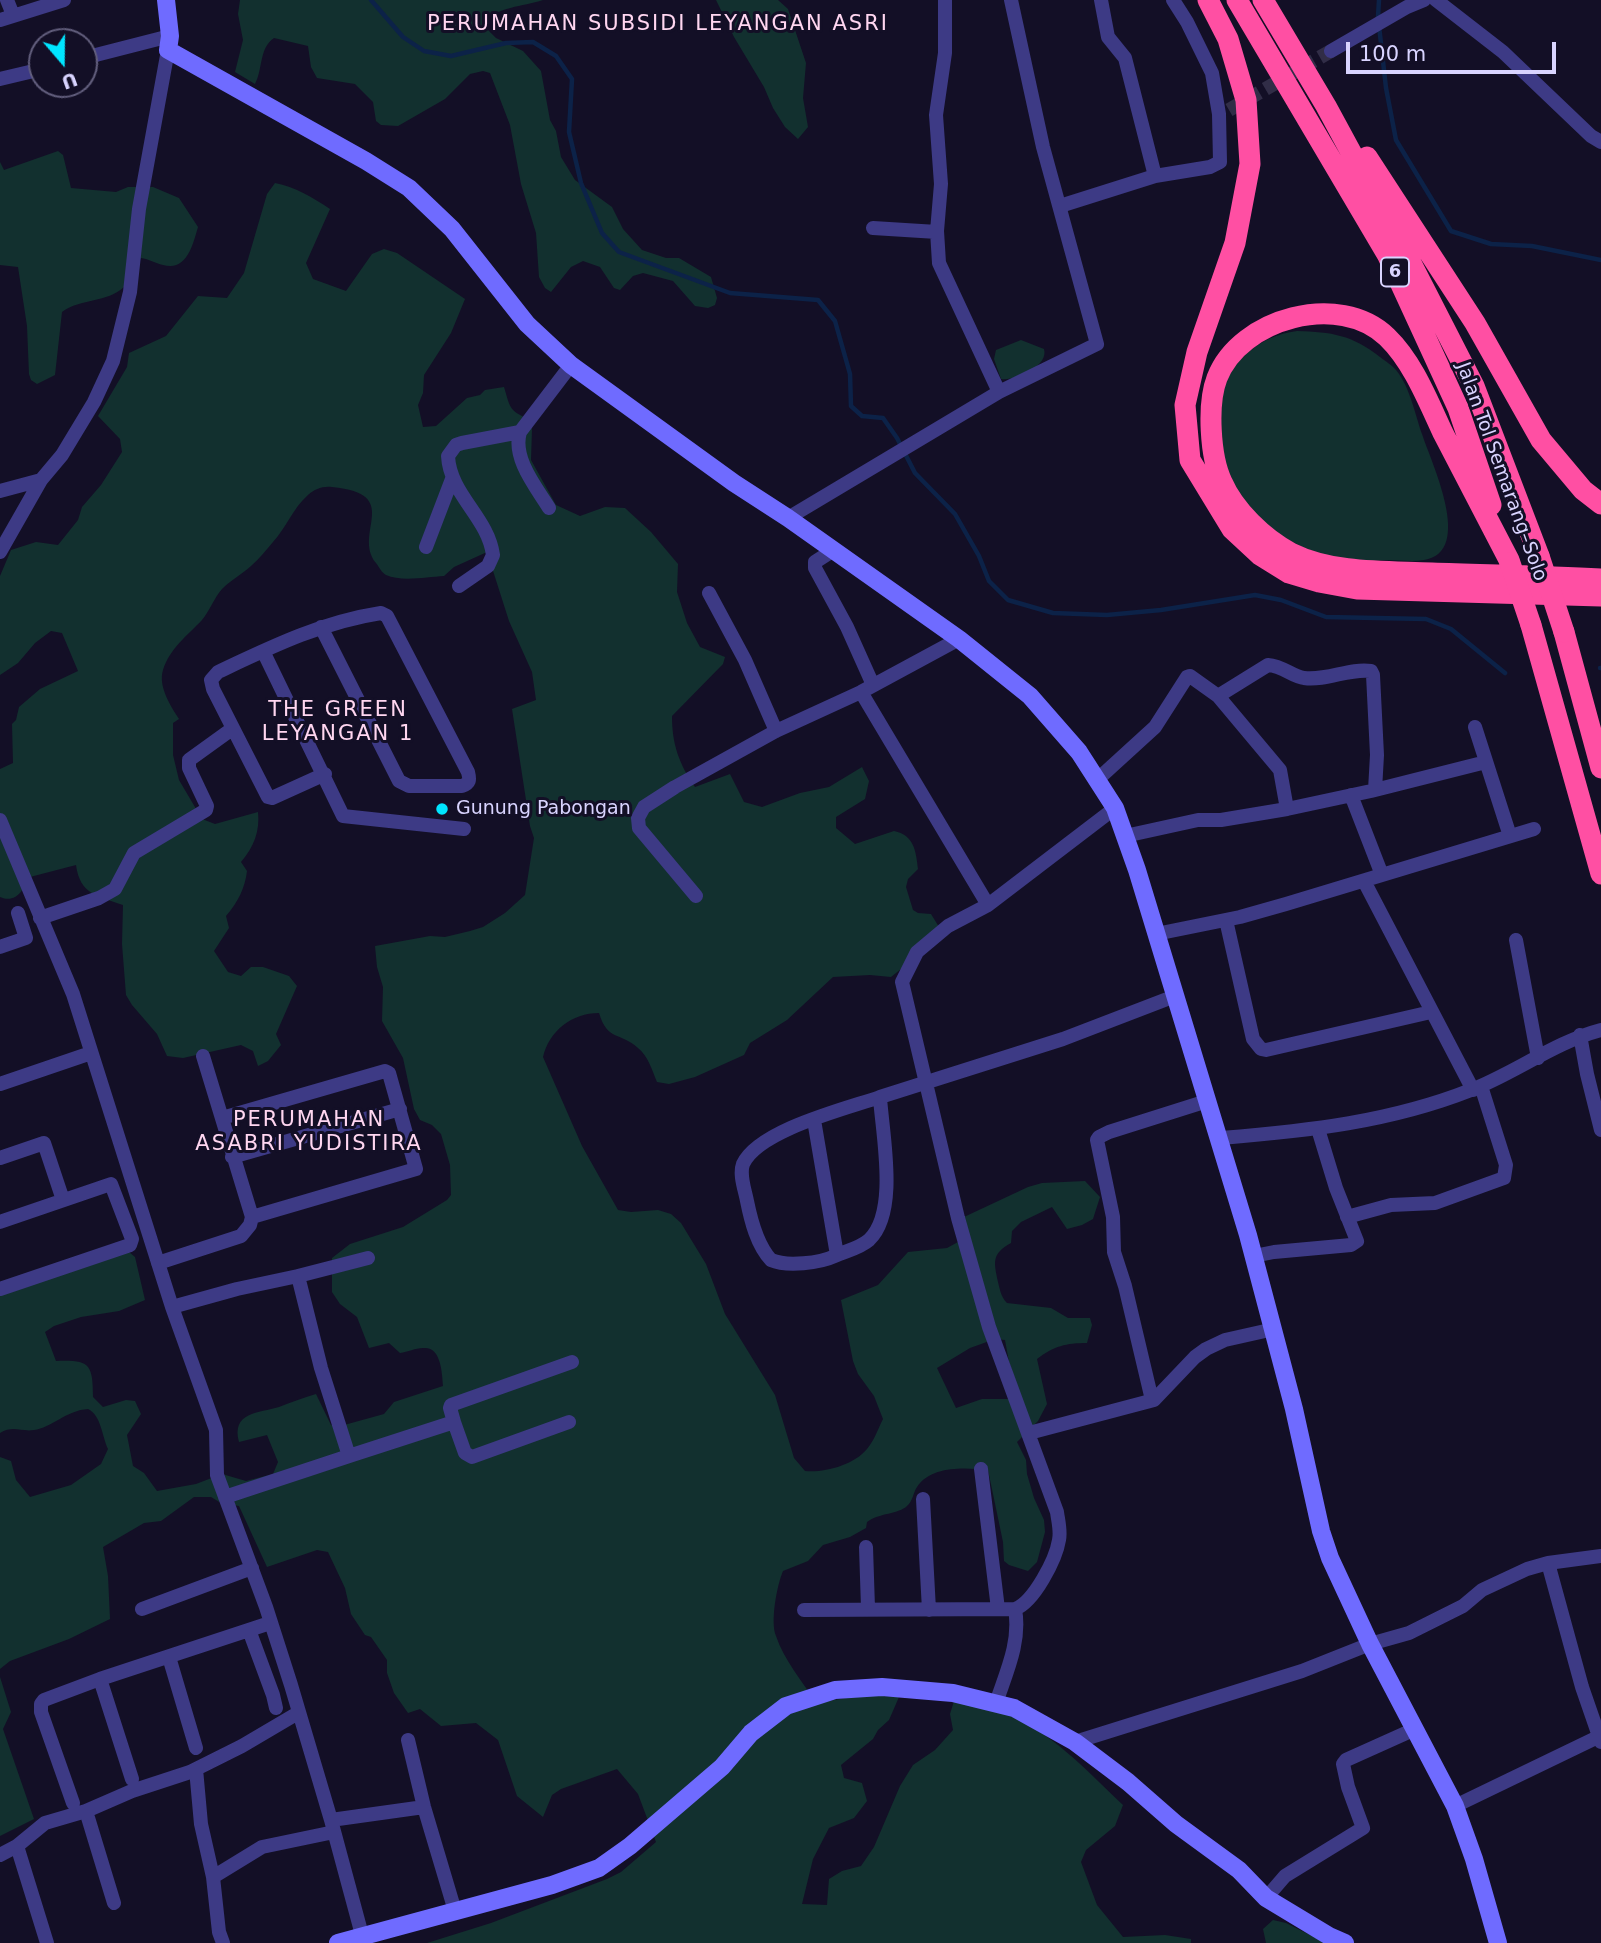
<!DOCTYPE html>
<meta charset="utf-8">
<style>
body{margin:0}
#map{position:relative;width:1601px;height:1943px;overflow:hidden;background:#130f26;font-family:"DejaVu Sans",sans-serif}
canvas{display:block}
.north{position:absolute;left:28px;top:28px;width:70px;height:70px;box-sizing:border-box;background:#130f26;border:2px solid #625e7d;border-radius:50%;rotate:160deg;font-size:19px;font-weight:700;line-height:28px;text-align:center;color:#d9d4ff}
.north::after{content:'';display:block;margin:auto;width:24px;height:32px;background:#00e5ff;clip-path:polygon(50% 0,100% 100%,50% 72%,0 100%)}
.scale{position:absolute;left:1346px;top:42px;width:210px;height:32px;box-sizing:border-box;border:4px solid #d9d4ff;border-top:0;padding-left:9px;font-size:21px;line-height:24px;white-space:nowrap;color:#d9d4ff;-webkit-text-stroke:5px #130f26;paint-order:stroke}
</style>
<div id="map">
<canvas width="1601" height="1943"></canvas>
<div class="north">U</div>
<div class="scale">100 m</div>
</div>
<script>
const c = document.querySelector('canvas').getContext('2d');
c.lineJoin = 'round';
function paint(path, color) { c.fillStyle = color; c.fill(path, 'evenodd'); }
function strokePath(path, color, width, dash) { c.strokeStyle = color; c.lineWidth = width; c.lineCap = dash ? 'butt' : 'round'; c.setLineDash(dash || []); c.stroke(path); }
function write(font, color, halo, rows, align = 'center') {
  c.font = font + ' "DejaVu Sans",sans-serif'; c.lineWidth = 6; c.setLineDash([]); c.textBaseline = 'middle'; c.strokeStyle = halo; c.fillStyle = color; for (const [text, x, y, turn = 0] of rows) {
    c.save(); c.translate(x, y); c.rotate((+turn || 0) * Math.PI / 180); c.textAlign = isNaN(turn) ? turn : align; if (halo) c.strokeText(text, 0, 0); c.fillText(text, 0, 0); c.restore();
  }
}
const green = new Path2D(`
 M240,0h303c-21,7 -45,6 -61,24l14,14 27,13 18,20 9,49 6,11 5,26 14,23 37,27 11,22 19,21 24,8h13l32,19 6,21 -2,7 -7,3 -13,-2 -22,-25 -30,-8 -10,3 -13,14 -6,-2 -14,-21 -17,-6 -12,6 -20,25 -6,-4 -6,-11 -3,-44 -15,-49 -11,-59 -20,-52 -7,-2 -13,3 -25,25 -47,27 -17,-1 -5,-4 -3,-19 -18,-18 -38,-6 -6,-11 -3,-21 -34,-8c-15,10 -11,31 -19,46l-20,-12 8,-32 -5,-26z
 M716,0h62l10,9 18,54 -3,35 5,29 -10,12 -13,-12 -12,-19 -9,-21 -30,-50z
 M58,151l5,4 8,33 45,4 12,-5h25l26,11 19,29c-5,17 -11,45 -35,38 -8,-2 -14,-6 -22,-7 -5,9 -9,23 -17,29 -17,16 -43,11 -62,25l-7,63 -18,9 -6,-4 -2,-6 -2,-48 -9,-59 -18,-2v-103l4,8z
 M275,183c20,4 37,14 55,26l-24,54 7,16 33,12 26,-37 12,-5 13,4 68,46 -14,34 -27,42 -1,18 -5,12 5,22 13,-1 31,-28 13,-3 5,-5 19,-3c6,19 4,23 24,32l4,10 -1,31 25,45 24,11 25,-9 20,1 26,24 27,32 -1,28 10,31 13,24 25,10 -2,7 -51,52c0,28 7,48 23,71l35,-13 14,28 18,5 38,-14 29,-6 33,-20 7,14 -4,18 -29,18v11l19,16 39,-13c20,4 22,20 24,38l-10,10 -2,8 7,23 5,3 13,1 8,13 -28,34 -20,16 -21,-2 -37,2 -46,43 -37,23 -6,12 -49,22 -26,7 -12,-2c-5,-12 -9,-26 -19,-34 -19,-17 -30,-6 -39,-35 -27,0 -50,18 -56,44l39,89 36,64 13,2 27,-2 13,4 10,9 25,41 19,50 50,81 19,63 11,13c19,2 49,-6 62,-22 7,-8 11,-20 16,-30l-9,-23 -16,-22 -5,-13 -12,-61 37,-15 30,-33 39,-4 11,-6 6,-25 64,-30 14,-4 43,-2 15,16 -7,22 -11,6 -15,4 -15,-22 -31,15 -9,9 -1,12c-20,11 -17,19 -13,39 2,8 3,15 9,21l44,5 17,10h22l2,7 -5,18c-21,0 -33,3 -50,16l10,45 -9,17 -21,21 9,18 1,14 7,24 10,22 1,12 -8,30 -9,9 -19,-6 -5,-4 -1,-19 -15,-72c-22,-2 -56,-5 -71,17 -4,6 -4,14 -10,19 -8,8 -28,7 -40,16l-1,6 -16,9 -27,8 -15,16 -25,10c-6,14 -13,51 -7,65 8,24 27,46 40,67l47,-8 36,2 -10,23 -11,10 -5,9 -32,26 3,13 18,5 5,18 -13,17 -25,10 -16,31 -11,45 25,1 2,-26 13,-8 19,-5 13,-19 26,-61 13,-21 22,-15 18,-20 -3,-16 4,-13c16,3 34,5 48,11 49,19 83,57 121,93l-8,21 -29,24 -5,12 16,43 26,32 42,-2 26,4v4h-764l64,-20 116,-44 14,-7 35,-30 -18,-48 -21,-25 -56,20 -9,6 -9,22 -26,-21 -19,-56 -22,-17 -35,3 -21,-17 -12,4 -14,-20 -7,-20v-13l-16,-23 -6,-2 -14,-21 -6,-26 -17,-36 -11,-2 -50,17 -28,-61 -18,-3 -10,-6h-17l-33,24 -17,2 -41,24 5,29 2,43 -41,20 -59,22 -10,8v-212l11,4 5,19 14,17 41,-12 30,-21 7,-15c-6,-13 -7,-34 -20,-40 -21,1 -37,19 -54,21 -13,2 -21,-5 -34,3v-138l129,-43 6,5 10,43 -26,11 -38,6 -27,9 -9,6 11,29c33,-1 37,2 37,36l10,10 23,-7 9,1 6,13 -14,21 6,31 11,7 13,18 39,-7 26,-10 24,7 27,-7 5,-12 -11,-27 -28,7c-8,-30 20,-29 40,-35 12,-5 24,-9 37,-13l15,31 6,2 47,-13 10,-12 49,-16c-1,-14 -2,-40 -20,-38 -8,0 -15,4 -23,5l-11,-10 -20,5 -12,-31 -17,-13 -8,-12v-34l18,-14 53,-17 44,-27 4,-5 -1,-30 -9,-31 -9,-9 -12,-5 -6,-11 -11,-51 -21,-37 1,-34 -6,-20 -2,-21 55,-10 15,1 25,-6 13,-4 22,-14 20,-18 9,-57 -4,-12 -18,-117 24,-9 -4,-28 -23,-51 -22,-69 -33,15 -10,9c-17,1 -43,6 -58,-1 -4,-2 -7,-8 -10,-12 -24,-30 28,-69 -44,-76 -10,-1 -17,2 -24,8 -15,13 -22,33 -35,47 -7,8 -14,17 -22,24 -9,8 -20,14 -29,23 -8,9 -12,21 -20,31 -15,16 -32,28 -39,50 -5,16 7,35 16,49l-6,4v32l6,25 23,39 13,5 43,-12c2,19 -4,35 -17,50l6,9c-2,17 -9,31 -21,45l3,12 -15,23 14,21 13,4 10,-9h12l26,9 8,10 -21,48 5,11 -13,16 -10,5 -5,-15 -12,-6 -58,13 -16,-2 -10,-22 -25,-29 -6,-10 -4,-51 1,-39c-25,-9 -43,-10 -47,-40l-46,12c-7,13 -14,27 -30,20v-128l13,-6 -1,-39 4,-4 3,-13 21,-18 38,-18 -16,-38 -11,-2 -16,12 -17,20 -18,12v-99l11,-26 25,-8 22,3 20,-25 4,-13 19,-22 21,-33 -2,-13 -22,-23 29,-49 2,-14 37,-17 32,-40 29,2 17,-25 23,-79zM995,1339l10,1 4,22 10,29 -9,8h-28l-26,9 -19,-40 33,-20z
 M1297,331c35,1 55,4 83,26 5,4 12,8 16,13 14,17 19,44 26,64 9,28 53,118 2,126 -12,2 -25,0 -37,0 -11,0 -22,3 -32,2 -30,-3 -78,-23 -99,-46 -24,-25 -38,-61 -39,-96 0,-6 -1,-15 1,-21 12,-37 40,-63 79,-68z
 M1021,340l23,9c5,17 -28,32 -43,30l-7,-20 2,-9z
 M0,1677l11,35 -8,17 31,90 -34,17z
 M1273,1920l13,3 40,20h-60l-3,-14z`);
const stream = new Path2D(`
 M371,0l32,37 21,14 27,5 55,-13 27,-1 23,14 16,23 -3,53 12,51 21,50 17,19 111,41 88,7 17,21 15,53 1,32 11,10 21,2 14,20 18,35 40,41 24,42 10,25 19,19 45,13 54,2 54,-5 94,-15 26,5 45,17 100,2 25,10 54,44
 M1379,0l-1,17 8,71 10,52 55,91 40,13 41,2 69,14
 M1600,668h1`);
const streetTunnel = new Path2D(`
 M1229,110l102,-59`);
const street = new Path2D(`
 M7,0l6,15
 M945,0v53l-9,62 5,69 -4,47 2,32 60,129
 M1101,0l7,37 17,21 30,118
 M1436,0l67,52 88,84 10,6
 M0,20l64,-20
 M1331,51l76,-44 17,-7
 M84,58l86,-22
 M0,79l42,-10
 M1060,206l95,-30 55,-9 10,-5 -1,-48 -7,-41 -25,-51 -14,-22
 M873,228l64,4
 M0,491l41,-11
 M549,508c-13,-21 -37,-50 -29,-76l51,-67
 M788,518l211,-126 98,-48 -54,-197 -32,-147
 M426,547l26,-68
 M832,551l-17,11v6l32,59 26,58
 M0,552l41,-72 21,-25 32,-53 19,-41 17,-69 9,-83 29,-159
 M459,586l29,-20 5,-11c-5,-38 -43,-60 -45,-99l8,-11 6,-2 58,-11
 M709,593l36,67 31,71
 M321,627l78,154 10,5h53c8,-3 8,-6 6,-14l-81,-156 -6,-3c-59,9 -110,34 -163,59l-7,8 2,9 55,108 4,1 53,-24
 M263,651l80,165 121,13
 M861,692l127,213 127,-97
 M1218,696l50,-31c15,1 25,12 36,13 23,3 45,-10 67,-7l2,4 4,80 -2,35
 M1475,727l35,109
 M1098,779l57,-52 32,-50 3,-1 28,20 62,74 7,39
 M1351,795l31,80
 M0,820l73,174 99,313 44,123 1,45 49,132 25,78 40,135 31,115
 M1125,836l73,-16h23l66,-11 84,-18 115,-29
 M1364,881l109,209
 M696,896l-57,-68 -1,-10 6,-11 31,-20 101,-56 85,-39 98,-53
 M988,905l-40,21 -31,26 -15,30 56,236 31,109 68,185c1,8 4,19 2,28 -3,19 -25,62 -44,69
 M40,918l59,-20 16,-9 19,-36 72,-43 1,-4 -18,-38v-8l43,-31
 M1226,920l27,119 8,10 5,1 165,-38
 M1156,934l84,-17 46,-13 248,-75
 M1516,940l22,118
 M0,947l26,-9 -8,-25
 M1580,1035l7,39 14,56
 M0,1084l91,-31
 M880,1097c-35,12 -121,33 -137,67 -4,11 2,26 4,37 4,20 10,44 24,59 16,7 49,3 64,-4 11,-5 25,-8 34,-16 30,-28 13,-107 11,-143l183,-58 112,-43
 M222,1118l163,-47 4,2 27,96 -164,48
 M814,1120l23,135
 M1221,1138c86,-7 169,-16 250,-48 44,-17 84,-48 130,-60
 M232,1157l168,-48
 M0,1158l44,-15 19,57
 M1347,1217l44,-12 44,-2 69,-25 2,-13 -25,-79
 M0,1222l111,-38 21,55 -2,6 -130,44
 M1254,1256l20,-4 77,-7 6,-4 -21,-53 -18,-59
 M158,1263l83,-27 9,-11 2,-8 -49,-161
 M298,1276l70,-18
 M172,1307l65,-18 61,-13 23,92 28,88 -124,41
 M1152,1400l-27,-114 -11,-34 -1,-35 -16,-77 2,-3 10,-5 98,-31
 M454,1422l-4,-14 1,-3 121,-43
 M1029,1433l125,-33 41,-43 11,-8 19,-9 49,-11
 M349,1456l105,-34 11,31 7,4 97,-35
 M981,1469l17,140
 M923,1499l6,111
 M866,1547l2,61
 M1548,1563l34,124 19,55
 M142,1609l110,-41
 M804,1610l211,-1c6,33 -9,64 -19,94
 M249,1630l24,65 3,13
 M169,1657l27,91
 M100,1679l32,100
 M408,1740l16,67 31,104
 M1075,1742l227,-71 68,-27 39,-11 54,-27 19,-16 45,-21 21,-6 53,-7
 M196,1769l5,55 12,53 6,55 4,11
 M73,1803l-32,-91v-8l3,-4 56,-21 170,-56
 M1455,1806l143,-69
 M86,1811l28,92
 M331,1820l93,-13
 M17,1846l30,97
 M0,1855l17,-9 28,-23 41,-12 46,-20 58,-19 52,-26 56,-33
 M213,1877l49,-30 72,-15
 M1266,1898l19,-22 78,-48 -15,-41 -5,-23 3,-4 69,-31`);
const secondary = new Path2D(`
 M166,0l4,36 -2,14 198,111 43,27 43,41 75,95 44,41 163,118 54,35 171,121 71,57 49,56 36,56 22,62 111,365 46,174 27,122 9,27 40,86 85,162 19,53 24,84
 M338,1943l214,-58 47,-17 31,-22 92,-79 29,-34 35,-27 49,-16 47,-3 71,6 61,15 61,34 53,40 48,42 63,46 27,28 63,38 16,7`);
const highway = new Path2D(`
 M1208,0l20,39 18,61 4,64 -15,79 -38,109 -12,53 5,55 42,69 28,26 29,18 30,9 38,7 244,7
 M1237,0l151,256 70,152 33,97
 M1263,0l63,106 85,157 63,123 65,170
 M1367,157l108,166 66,117 42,50 18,14
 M1509,560c-22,-43 -44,-85 -66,-127 -15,-32 -30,-71 -56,-96 -47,-46 -147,-19 -170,41 -10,26 -7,79 5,104 12,28 42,57 69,71 42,21 96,18 141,20 56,2 113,3 169,6
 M1531,625l70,249
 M1564,632l37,136`);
const highwayBridge = new Path2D(`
 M1539,556l25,76
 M1510,563l21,62`);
const markers = [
 [442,809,7,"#00e5ff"]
];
const shields = [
 [1395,272,28]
];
const shieldNames = [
 ["6",1395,272]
];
const streetNames = [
 ["Jalan Tol Semarang–Solo",1501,472,70]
];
const poiNames = [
 ["Gunung Pabongan",456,809]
];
const neighbourhoodNames = [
 ["PERUMAHAN SUBSIDI LEYANGAN ASRI",658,25],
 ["THE GREEN",338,711],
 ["LEYANGAN 1",338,735],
 ["PERUMAHAN",309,1121],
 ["ASABRI YUDISTIRA",309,1145]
];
paint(green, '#12302f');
strokePath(stream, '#0c2248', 4.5);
strokePath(streetTunnel, '#312d47', 14, [14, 7]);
strokePath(street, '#3d3a85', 14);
strokePath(secondary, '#6f6bff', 18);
strokePath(highway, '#ff4fa3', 21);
strokePath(highwayBridge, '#ff4fa3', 21);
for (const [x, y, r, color] of markers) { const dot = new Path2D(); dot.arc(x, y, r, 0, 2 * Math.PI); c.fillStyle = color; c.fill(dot); strokePath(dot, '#130f26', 2.5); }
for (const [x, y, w] of shields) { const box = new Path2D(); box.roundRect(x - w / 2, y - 14.5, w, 29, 5); c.fillStyle = '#130f26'; c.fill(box); strokePath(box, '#d9d4ff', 2); }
write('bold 18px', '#d9d4ff', null, shieldNames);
write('19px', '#d9d4ff', '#130f26', streetNames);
write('19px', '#d9d4ff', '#130f26', poiNames, 'left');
c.letterSpacing = '2px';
write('21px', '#ffd6f0', '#130f26', neighbourhoodNames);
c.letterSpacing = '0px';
</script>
